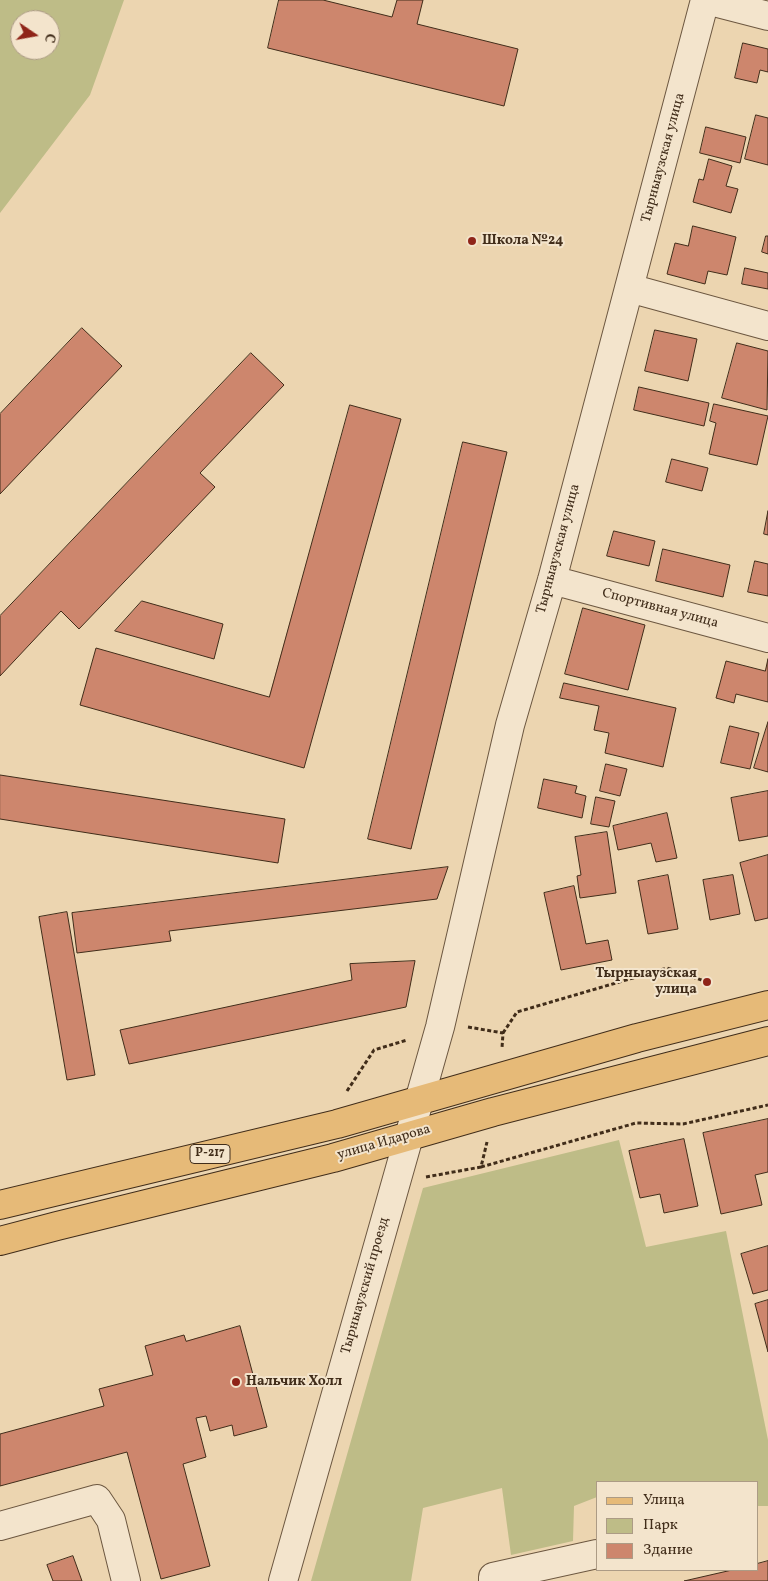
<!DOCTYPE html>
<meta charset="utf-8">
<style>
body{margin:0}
#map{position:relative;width:768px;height:1581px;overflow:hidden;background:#ecd5b0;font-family:Vollkorn,serif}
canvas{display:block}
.legend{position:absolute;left:596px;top:1481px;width:162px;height:90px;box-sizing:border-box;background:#f3e4cc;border:1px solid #ac9b85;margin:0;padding:6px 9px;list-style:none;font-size:15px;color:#412d1a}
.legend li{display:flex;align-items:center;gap:10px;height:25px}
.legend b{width:25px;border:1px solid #ac9b85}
.north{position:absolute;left:10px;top:10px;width:50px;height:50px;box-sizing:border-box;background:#f3e4cc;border:1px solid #ac9b85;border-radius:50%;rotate:102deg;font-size:14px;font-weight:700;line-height:20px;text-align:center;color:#412d1a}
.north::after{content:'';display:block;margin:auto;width:18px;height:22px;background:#8f2418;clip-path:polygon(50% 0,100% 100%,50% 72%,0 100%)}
</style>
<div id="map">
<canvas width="768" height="1581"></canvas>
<ul class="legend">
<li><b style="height:6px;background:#e6ba78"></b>Улица</li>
<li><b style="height:14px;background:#bebc87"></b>Парк</li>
<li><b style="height:14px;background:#cd866d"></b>Здание</li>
</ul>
<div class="north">С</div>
</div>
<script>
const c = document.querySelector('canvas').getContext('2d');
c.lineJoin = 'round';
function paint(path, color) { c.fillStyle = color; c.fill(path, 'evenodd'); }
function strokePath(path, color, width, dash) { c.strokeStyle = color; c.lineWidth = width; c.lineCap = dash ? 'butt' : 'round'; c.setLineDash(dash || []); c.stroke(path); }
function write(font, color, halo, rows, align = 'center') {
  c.font = font + ' Vollkorn,serif'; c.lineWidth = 4; c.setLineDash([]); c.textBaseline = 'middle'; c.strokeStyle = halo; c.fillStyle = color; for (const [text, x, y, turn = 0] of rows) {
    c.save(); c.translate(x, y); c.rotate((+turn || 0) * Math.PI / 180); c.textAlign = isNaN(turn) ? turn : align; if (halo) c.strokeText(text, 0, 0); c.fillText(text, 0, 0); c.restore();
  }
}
const green = new Path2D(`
 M0,0h124l-34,95 -90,118zM20,20h30v30h-30z
 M619,1140l27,107 80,-16 42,209v66h-11v-24h-160v15l-23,9 -1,35 -62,14 -9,-67 -79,20 -12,73h-100l112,-393z`);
const building = new Path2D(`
 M279,0h44l69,17 5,-17h26l-6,24 101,25 -14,57 -236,-58z
 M743,43l25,6v23l-8,-2 -3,13 -22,-5z
 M756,115l12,3v47l-23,-6z
 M706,127l40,10 -6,26 -40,-10z
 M709,159l23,7 -6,20 12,3 -7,24 -38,-11 6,-23 4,1z
 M693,226l43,11 -9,38 -19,-4 -3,13 -38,-10 8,-31 13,3z
 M766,236h2v18l-6,-2z
 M745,268l23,5v16l-26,-5z
 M82,328l40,38 -122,128v-80z
 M655,330l42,9 -9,42 -43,-10z
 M737,343l31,8 -1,59 -45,-12z
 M251,353l33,32 -84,88 15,14 -136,142 -18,-18 -61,65v-60z
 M639,387l70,16 -5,23 -70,-16z
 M714,404l54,12 -11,49 -48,-11 7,-31 -6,-2z
 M350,405l51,14 -97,349 -224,-63 16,-57 173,49z
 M463,442l44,10 -96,397 -43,-10z
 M672,459l36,9 -6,23 -36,-9z
 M768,511v24l-4,-1z
 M614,531l41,10 -6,25 -42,-10z
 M663,549l67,16 -7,32 -67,-16z
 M755,561l13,3v32l-20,-4z
 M142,601l81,23 -9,35 -99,-28z
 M583,608l62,17 -17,65 -63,-16z
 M768,659v43l-32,-8 -2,9 -18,-5 10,-37 39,10z
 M564,683l112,25 -13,59 -58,-14 4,-20 -15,-3 5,-24 -39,-8z
 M768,722v50l-14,-4z
 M730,726l29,7 -9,36 -29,-6z
 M606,764l21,5 -7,27 -20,-5z
 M0,775l285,44 -7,44 -278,-44z
 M544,779l33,7 -2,7 11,3 -4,22 -44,-10z
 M768,791v45l-29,5 -8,-43z
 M596,797l19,4 -6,26 -18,-3z
 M667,813l10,45 -21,4 -5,-19 -33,7 -5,-24z
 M607,832l9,61 -36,5 -3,-22 4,-1 -6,-38z
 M768,855v63l-13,3 -15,-58z
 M448,867l-11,32 -268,32 2,10 -94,12 -5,-40z
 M668,875l10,54 -30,5 -10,-53z
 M733,875l7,39 -30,6 -7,-40z
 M574,886l12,58 22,-4 4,20 -51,10 -17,-77z
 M67,912l28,163 -28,5 -28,-163z
 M415,961l-9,46 -277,57 -9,-34 232,-50 -2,-16z
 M768,1119v53l-13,3 7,30 -41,9 -18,-81z
 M684,1139l14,67 -34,7 -4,-19 -20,4 -11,-47z
 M768,1246v44l-15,4 -12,-40z
 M768,1300v52l-13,-48z
 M240,1326l27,101 -33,9 -2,-11 -22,6 -4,-15 -10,2 10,39 -23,7 27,102 -49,13 -34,-127 -127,34v-52l104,-28 -5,-17 54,-14 -8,-29 39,-11 2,6z
 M73,1556l9,25h-29l-6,-16z
 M768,1561v20h-84l48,-11h25v-6z`);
const path = new Path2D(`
 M468,1027l35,6 -1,15
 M503,1033l14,-21 150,-44 40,14
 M347,1091l27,-41 33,-10
 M481,1167l155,-44 47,1 85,-19
 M426,1177l55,-10 6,-25`);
const minor = new Path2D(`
 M706,0l62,16
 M629,288l139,38
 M552,580l216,58
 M0,1526l97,-27 14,21 15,61
 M283,1581l157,-554 70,-302 42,-145 153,-580
 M493,1581v-4l104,-23`);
const major = new Path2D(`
 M0,1205l337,-81 300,-86 131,-33
 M0,1241l57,-15 276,-68 160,-46 275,-71`);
const markers = [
 [472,241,5,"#8f2418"],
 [707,982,5,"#8f2418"],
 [236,1382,5,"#8f2418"]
];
const shields = [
 [210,1154,40]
];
const shieldNames = [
 ["Р-217",210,1154]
];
const streetNames = [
 ["Тырныаузская улица",664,158,-75],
 ["Тырныаузская улица",559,549,-75],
 ["Спортивная улица",660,609,15],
 ["улица Идарова",384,1143,-16],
 ["Тырныаузский проезд",366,1286,-74]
];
const poiNames = [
 ["Школа №24",482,241],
 ["Тырныаузская",697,974,"right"],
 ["улица",697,990,"right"],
 ["Нальчик Холл",246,1382]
];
paint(green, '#bebc87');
paint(building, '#cd866d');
strokePath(building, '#412d1a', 1);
strokePath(minor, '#6c5740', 30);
strokePath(major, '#412d1a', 30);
strokePath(path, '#412d1a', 3, [4, 2.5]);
strokePath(minor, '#f3e4cc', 28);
strokePath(major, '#e6ba78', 28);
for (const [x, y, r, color] of markers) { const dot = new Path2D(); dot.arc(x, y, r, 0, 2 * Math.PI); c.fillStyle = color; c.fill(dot); strokePath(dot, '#f3e4cc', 2); }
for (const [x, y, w] of shields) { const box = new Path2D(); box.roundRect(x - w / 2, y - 9.5, w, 19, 4); c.fillStyle = '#f3e4cc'; c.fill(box); strokePath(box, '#412d1a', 1); }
write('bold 12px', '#412d1a', null, shieldNames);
write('14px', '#412d1a', '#f3e4cc', streetNames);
write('bold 14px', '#412d1a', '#f3e4cc', poiNames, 'left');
</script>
